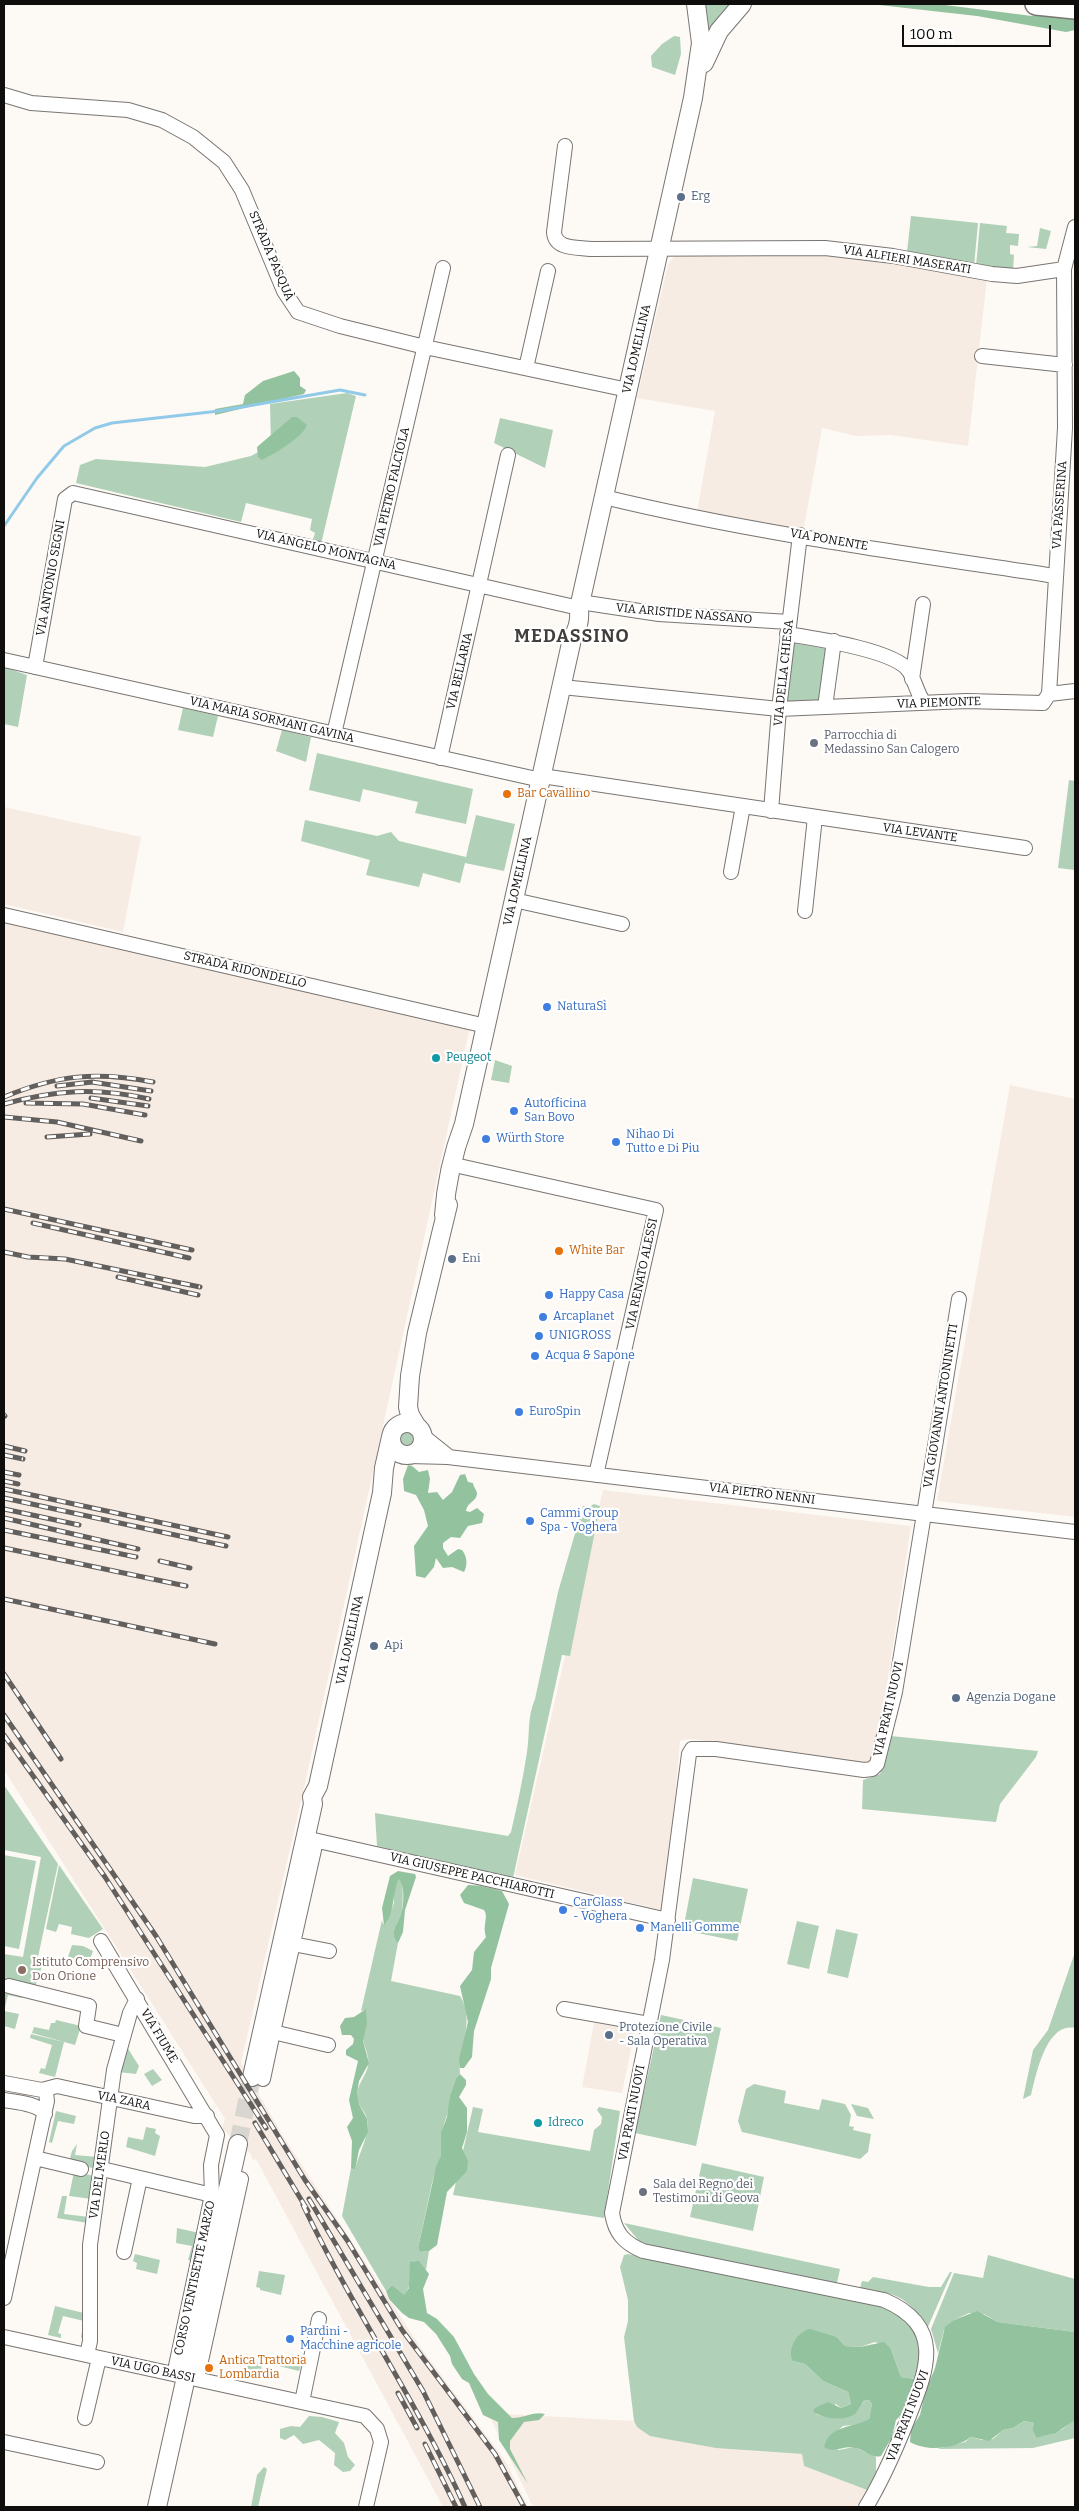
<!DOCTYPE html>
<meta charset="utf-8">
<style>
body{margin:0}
#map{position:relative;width:1079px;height:2511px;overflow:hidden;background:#fdf9f5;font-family:Bitter,serif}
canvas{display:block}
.frame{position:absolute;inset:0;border:5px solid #100e0d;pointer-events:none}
.scale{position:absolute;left:902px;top:25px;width:149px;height:22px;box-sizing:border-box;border:2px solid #100e0d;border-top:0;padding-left:6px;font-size:15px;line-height:18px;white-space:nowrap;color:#100e0d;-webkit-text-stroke:4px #fff;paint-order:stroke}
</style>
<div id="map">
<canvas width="1079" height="2511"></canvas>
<div class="frame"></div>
<div class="scale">100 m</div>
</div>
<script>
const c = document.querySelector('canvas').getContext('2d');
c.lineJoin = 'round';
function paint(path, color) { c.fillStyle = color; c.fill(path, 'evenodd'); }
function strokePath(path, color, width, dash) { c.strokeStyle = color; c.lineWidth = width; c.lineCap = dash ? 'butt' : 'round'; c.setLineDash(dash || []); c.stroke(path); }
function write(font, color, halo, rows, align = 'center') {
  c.font = font + ' Bitter,serif'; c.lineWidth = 4.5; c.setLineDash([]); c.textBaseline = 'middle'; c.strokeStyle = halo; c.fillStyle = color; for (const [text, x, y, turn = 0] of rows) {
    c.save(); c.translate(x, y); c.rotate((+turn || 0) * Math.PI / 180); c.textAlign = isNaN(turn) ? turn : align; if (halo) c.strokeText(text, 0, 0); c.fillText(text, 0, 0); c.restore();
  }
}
const built = new Path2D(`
 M826,251l161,27 -19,168 -77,-11 -35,1 -34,-8 -19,105 -106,-21 18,-101 -78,-13 31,-134 10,-12z
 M4,807l137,30 -18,95 -119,-28z
 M4,921l466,106 -164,752 -65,284 42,73 138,212 85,114 22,45h-85l-187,-348 -3,1 -3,-7 -28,-24 3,-10 -221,-349z
 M1010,1085l65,14v418l-138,-16z
 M603,1490l308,36 -35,231 -11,7 -175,-25 -10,2 -15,170 -150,-36z
 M594,2023l41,7 -13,63 -40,-6z
 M488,2413l146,8 3,6 115,24 50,3 2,12 63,24 -10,17h-324z`);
const green = new Path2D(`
 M701,4h34l-30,41z
 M674,36l6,1 1,17 -6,21 -23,-8 -1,-11 11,-12z
 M911,216l67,7 -4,43 -67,-14z
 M980,223l27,3 -1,7 13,1 -1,12 -8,-1v9l4,1 -1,15 -37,-4z
 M1040,228l11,3 -5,18 -19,-2 10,-1z
 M347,393l9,3 -35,148 -9,-2 3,-9 -5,-3 2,-11 -66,-16 -5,19 -165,-39 4,-18 16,-6 109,8 46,-11 20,-11 -1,-41z
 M500,418l53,12 -8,38 -51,-25z
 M792,639l38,6 -7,56 -39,2z
 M4,667l23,8 -9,52 -14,-3z
 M183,708l35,8 -5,21 -35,-7z
 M282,730l29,7 -5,25 -30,-11z
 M317,753l156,36 -7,35 -51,-11 3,-11 -55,-13 -3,13 -51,-12z
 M1069,780l6,1v89l-17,-2z
 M476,815l39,9 -11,47 -39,-8 -5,20 -37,-10 -4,14 -53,-12 4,-15 -69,-19 4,-21 72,16 14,-4 8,9 67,16z
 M495,1060l17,6 -3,17 -18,-3z
 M398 1440a9 9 0 1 1 18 0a9 9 0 1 1-18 0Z
 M594,1504l6,2 -30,150 -8,-1 -49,223 -136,-32 -2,-33 133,23 3,-4c6,-26 12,-53 16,-80 3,-19 0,-35 8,-53l23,-107 25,-86 6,1z
 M891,1736l147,15 -2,6 -36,47 -4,18 -134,-13 1,-29 17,-6z
 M4,1785l54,79 -20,93 6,3 -9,27 -31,-7v-26l19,3 18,-100 -37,-7z
 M4,1855l32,6 -17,88 -15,-3z
 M59,1865l44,64 -14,9 -18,-4 1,-7 -13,-3 -3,8 -10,-3z
 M399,1878l3,4c1,9 1,19 0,28 -1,12 -15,21 -4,33l-7,38 69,15c16,26 -2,51 0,78l-4,4 -6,17 -1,14 -5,15 -3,31 -9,28 -14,65 2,4 9,-1 -3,19 -7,-8c-6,11 -8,24 -15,34l-12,-11 -6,6 -44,-75 9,-48 4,2c4,-17 15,-35 12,-51 -2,-9 -11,-15 -10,-25 1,-11 9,-18 11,-28 2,-9 -3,-17 -5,-26 -1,-6 3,-21 3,-30l-5,1 21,-91 1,4 4,-2 7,-19v-13z
 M693,1878l55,11 -11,52 -54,-11z
 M797,1921l22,5 -10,43 -22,-5z
 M836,1929l22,5 -10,44 -21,-5z
 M72,1945l11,1 10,5 -4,11 -21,-5z
 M1075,1952v76c-29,-6 -39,47 -44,67l-8,4 10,-49 15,-20z
 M4,1989l19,4 -1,5 -14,-3 -4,16 15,3 -4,15 -11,-3z
 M661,2015l60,13 -25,118 -61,-13z
 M56,2020l25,6 -6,19 -43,-12 2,-6 15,3 2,-7h4z
 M31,2034l33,8 -9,35 -16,-4 2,-5 4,1 7,-24 -22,-7z
 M125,2044l14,22 -3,8 -18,-2z
 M153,2069l9,11 -10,6 -8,-12z
 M754,2084l32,7 -2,12 35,7 3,-11 23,5 6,11 -2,11 5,1 -1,3 18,4 -3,18 -8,7 -118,-27 -4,-11 8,-32z
 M851,2104l17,4 6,11 -17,-3z
 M473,2107l10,2 -5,23 112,19 4,-21 7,-6 1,-7 -5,-7 2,-3 21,4 -16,107 -151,-23z
 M56,2111l20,5 -2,8 -16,-3 -6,22 -3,-1z
 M146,2127l10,2 -1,4 5,3 -5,20 -29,-9 2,-10 15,3z
 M77,2144l-2,11 23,2 -2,12 -27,-7 3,-11z
 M702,2163l62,14 -11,54 -63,-14z
 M74,2172l21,4 -3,23 -23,-3z
 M62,2196h5l-3,18 25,3 -1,6 -31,-5z
 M624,2223l216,46 -3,14 -189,-38 -9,-4z
 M177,2228l22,5 -6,28 -5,-1 4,-14 -16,-3z
 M135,2254l25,6 -3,14 -21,-5 1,-6 -4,-2z
 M628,2254l260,54c31,18 36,36 27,71l-14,-2 -10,-28 -16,-7 -15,5 -15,-1 -8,-9 -6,-1 -38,25 12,3 18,17 25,11 3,12 -10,4 -5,-4 -20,10c14,5 32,8 42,-4 4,-6 4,-9 11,-10l3,4 -3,15 -8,5 -18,2 -18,17 14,7 15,-3 22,10v15l-9,18 -63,-24 -2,-12 -86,-6 -50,-9 -16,-3 -13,-9 -3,-6 -10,-84 4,-16v-21l-8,-33 4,-12z
 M988,2255l87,24v53l-77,-10 -14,-8 -15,-1 -15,7 -10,10 -6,23 -7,-24 23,-56 29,5z
 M259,2271l26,4 -4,20 -21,-5v-2l-4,-1z
 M950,2272h2l-25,57c-22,-35 -28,-34 -67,-41l2,-7 6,1 5,-5 56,10h12z
 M55,2306l29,7v28l-3,-4 3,-16 -21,-5 -5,17 3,1v4l-13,-3z
 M264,2356l37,8 -2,7 -36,-9z
 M244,2359l18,4 -1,8 11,2 -1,7 -30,-7z
 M309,2416l13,1 17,5 -4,11 9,10 4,14 7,8 -5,6 -7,1 -9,-7 1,-12 -16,-13 -16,4 -9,-9 -9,5 -5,-2v-9l11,-3 9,1z
 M1075,2420v18l-42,10 -96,1 28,-7 6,-5 11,3 11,-1 10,-9 10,-2 11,-7 10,2 -2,6 4,9c8,-3 16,-3 23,-7 7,-3 9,-8 16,-11z
 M264,2467l3,2 -9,38h-7l6,-32z`);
const forest = new Path2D(`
 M870,4l75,1 87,11 43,-1v15l-9,2 -89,-16z
 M294,371l6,7v8l6,4 -2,4 -89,21v-6l28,-5 2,-9 18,-14z
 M292,417h5l10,8c-4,12 -33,29 -45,35l-4,-3 -1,-10z
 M408,1465l4,1 7,6 9,-2 2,9 -2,14 9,-1 6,8 9,-8 8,-17 5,-1 3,8 5,1c0,4 4,7 4,11 -1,8 -10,8 -11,17l4,1 7,-4 7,6 -2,9 -14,3 -8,12 -9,-1 -8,6v5l5,8 10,-7 4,1c5,6 6,15 2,22l-12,-5 -9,1 -7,-10 -2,9 -9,11 -9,-2 -2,-30 14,-20 -4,-16 -8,-15 -12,-4 -1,-12z
 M398,1871l17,3 1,3 -11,33 -2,22 -5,11c-10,-10 0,-19 3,-29 3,-8 4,-29 -2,-35 -7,12 -4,37 -15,46l-2,-17 8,-32z
 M468,1885c13,0 22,3 34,6l7,13 -18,64v11l-17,52 -2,26 -8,11h-4l-1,-9 9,-37 -8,-36 12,-16 2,-18 12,-15c-4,-12 3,-20 -2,-27l-20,-7 -4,-8z
 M366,2009l1,14 -4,18 6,22 -10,18 -2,13 2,10 8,15 1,13 -9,18 -4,20 -4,-2 1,-27 -5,-14 6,-9 -4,-18 9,-39 -12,-6v-5l7,-6 1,-5 -3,-4h-9l-2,-9 5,-8 9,-1z
 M460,2074l6,6v5l-7,12 8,11v24l-5,16 6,13 -1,10 -20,21 -10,53 -8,6 -9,1 -2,-4 18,-81 5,-12v-22l6,-16 3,-22 6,-17z
 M419,2261l10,13 -6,15 4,24 10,6 17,18 20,37 14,20 24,24c13,0 21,-7 33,-4l-6,6 -15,2 -14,19v8l18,35 -29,-44 -1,-18 -15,-7 -14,-32 -7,-4 -10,-15 -2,-8 -14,-22 -12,-12 -15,-4 -7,-5 -13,-14 -3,-8 6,-6 12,10 5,-7 1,-26z
 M977,2311l21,11 77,10v88l-19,13 -20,5 -4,-9 2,-6 -10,-2 -11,7 -10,2 -14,11 -18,-4c-16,12 -43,15 -61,5l1,-13 9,-14 5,-22 10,-25 10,-41 9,-7z
 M810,2329l27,8 8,9 15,1 24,-5 7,7 10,28 14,2 -13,35 -6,6 -4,17 -11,19c-10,3 -17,-7 -26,-8 -12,-3 -20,6 -31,-1 5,-22 29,-19 45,-28l3,-15 -3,-4 -5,1c-3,3 -5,9 -9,13 -11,8 -33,5 -42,-3l2,-3 13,-6 13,6 10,-4 -3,-12 -25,-11 -18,-17 -12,-3c-7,-12 5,-30 17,-32z`);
const stream = new Path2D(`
 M4,526l33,-48 27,-32 31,-18 17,-5 107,-12 121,-21 25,5`);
const majorTunnel = new Path2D(`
 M238,2144l14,-67`);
const minor = new Path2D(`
 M4,95l27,8 97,7 34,10 31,17 31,25 18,28 42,101 14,21 42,14 85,21 203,43
 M565,146l-11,86c1,18 24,15 37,17l234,-1 68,8 99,18 25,2 47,-7
 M982,356l83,9
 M526,368l22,-97
 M604,497c148,36 300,56 451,79
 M580,602l79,12 130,8
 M787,634c25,4 108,16 122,37 6,10 8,22 15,32
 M4,660l537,120
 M35,667l30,-168 8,-6 506,115
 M912,679l11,-75
 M562,687l217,22 187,-8 77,2 6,-9 16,-266 -1,-159 11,-42
 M1049,694l26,-3
 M825,707l9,-66
 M334,734l109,-466
 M440,758l68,-303
 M542,776l483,72
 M771,811l8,-102 21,-174
 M731,872l12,-66
 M514,900l108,24
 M805,911l10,-94
 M4,915l482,111
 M459,1166l197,44 -60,265
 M423,1436l25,20
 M409,1456l39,1 627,75
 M305,1838l363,82
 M316,1841l-43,191 55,13
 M101,1941l116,194 -6,30 1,30 -36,171 11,6
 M293,1944l36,7
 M9,1986l80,20 -3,20 37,9
 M564,2009l85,15
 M263,2079l10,-47
 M4,2083l38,7
 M42,2090l15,-4 137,30h13
 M4,2100c12,2 34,3 41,14
 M35,2158l46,11
 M102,2169l110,26
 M124,2252l16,-74
 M4,2298l43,-197 -1,-8 -4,-3
 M4,2337l361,79 12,13 4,13 -15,65
 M87,2355l3,-14v-96l24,-175 16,-57 7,-14
 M197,2379l44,-200
 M302,2402l17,-83
 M85,2418l14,-60
 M4,2442l93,20
 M866,2507c17,-28 29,-56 41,-86 19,-49 40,-94 -23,-121l-241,-49c-19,-8 -28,-18 -31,-38l50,-253 27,-206 3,-5h24l148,21 8,-1 5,-5 18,-72 64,-393`);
const major = new Path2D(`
 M704,63l15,-32 23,-27
 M444,1215c2,-32 9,-62 20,-91l108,-485c6,-11 8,-18 7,-31l114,-510 8,-55 -5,-39
 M391 1439a16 16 0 1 1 32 0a16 16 0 1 1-32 0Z
 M417,1427l-7,-12 -2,-8 2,-31 7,-43 31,-128
 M252,2077l61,-273 -1,-7 6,-11 64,-293 2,-25 7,-31
 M157,2507l81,-363`);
const highway = new Path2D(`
 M1036,4l39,4`);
const rail = new Path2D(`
 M57,1086l35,-4 59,9
 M4,1097c53,-22 92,-26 149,-15
 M91,1098l57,8
 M26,1103l57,1 62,11
 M4,1104c52,-14 92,-17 145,-5
 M4,1117l53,5 84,19
 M47,1137l43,-3
 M4,1209l188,41
 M33,1223l156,35
 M4,1252l24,5 37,2 135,28
 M118,1277l80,18
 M4,1415l1,1
 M4,1446l21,5
 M4,1455l19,4
 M4,1472l15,3
 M4,1481l14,3
 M4,1489l224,48
 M4,1498l222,48
 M4,1509l75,16
 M4,1518l134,31
 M4,1530l132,27
 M4,1548l182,38
 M160,1561l30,7
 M4,1599l211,45
 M4,1674l57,85
 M4,1715l152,221 149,244 42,60 55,90 93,124 29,53
 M4,1735l101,142 161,251
 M255,2123l53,88
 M309,2199l114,192 57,116
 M303,2205c49,103 115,198 162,302
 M398,2393l19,35
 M425,2444l31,63`);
const markers = [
 [681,197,5,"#5c6f8a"],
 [814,743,5,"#6b7280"],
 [507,794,5,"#e8710a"],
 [547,1007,5,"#3f7fe0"],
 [436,1058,5,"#0f9aa8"],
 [514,1111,5,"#3f7fe0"],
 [486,1139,5,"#3f7fe0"],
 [616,1142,5,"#3f7fe0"],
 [559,1251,5,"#e8710a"],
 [452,1259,5,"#5c6f8a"],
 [549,1295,5,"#3f7fe0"],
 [543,1317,5,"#3f7fe0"],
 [539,1336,5,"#3f7fe0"],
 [535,1356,5,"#3f7fe0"],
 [519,1412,5,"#3f7fe0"],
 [530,1521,5,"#3f7fe0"],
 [374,1646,5,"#5c6f8a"],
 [956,1698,5,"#5c6f8a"],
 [563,1910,5,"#3f7fe0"],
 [640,1928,5,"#3f7fe0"],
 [22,1970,5,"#8d6e63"],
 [609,2035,5,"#5c6f8a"],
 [538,2123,5,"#0f9aa8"],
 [643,2192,5,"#6b7280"],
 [290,2339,5,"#3f7fe0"],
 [209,2368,5,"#e8710a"]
];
const serviceNames = [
 ["Erg",691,197],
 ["Eni",462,1259],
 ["Api",384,1646],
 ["Agenzia Dogane",966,1698],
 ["Protezione Civile",619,2028],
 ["- Sala Operativa",619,2042]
];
const streetNames = [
 ["STRADA PASQUÀ",271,256,67],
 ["VIA ALFIERI MASERATI",907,260,9],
 ["VIA LOMELLINA",637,349,-77],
 ["VIA PIETRO FALCIOLA",392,487,-77],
 ["VIA PASSERINA",1060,505,-86],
 ["VIA PONENTE",829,540,10],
 ["VIA ANGELO MONTAGNA",326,550,13],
 ["VIA ANTONIO SEGNI",51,578,-80],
 ["VIA ARISTIDE NASSANO",684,614,5],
 ["VIA BELLARIA",460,671,-77],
 ["VIA DELLA CHIESA",784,673,-84],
 ["VIA PIEMONTE",939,703,-2],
 ["VIA MARIA SORMANI GAVINA",272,720,13],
 ["VIA LEVANTE",920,833,8],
 ["VIA LOMELLINA",518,881,-77],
 ["STRADA RIDONDELLO",245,970,13],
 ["VIA RENATO ALESSI",642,1274,-78],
 ["VIA GIOVANNI ANTONINETTI",941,1406,-81],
 ["VIA PIETRO NENNI",762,1494,7],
 ["VIA LOMELLINA",350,1640,-78],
 ["VIA PRATI NUOVI",889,1709,-77],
 ["VIA GIUSEPPE PACCHIAROTTI",472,1876,13],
 ["VIA FIUME",159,2036,59],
 ["VIA ZARA",124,2101,12],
 ["VIA PRATI NUOVI",632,2113,-79],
 ["VIA DEL MERLO",100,2175,-82],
 ["CORSO VENTISETTE MARZO",195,2278,-78],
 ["VIA UGO BASSI",153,2370,12],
 ["VIA PRATI NUOVI",908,2416,-69]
];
const worshipNames = [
 ["Parrocchia di",824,736],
 ["Medassino San Calogero",824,750],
 ["Sala del Regno dei",653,2185],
 ["Testimoni di Geova",653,2199]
];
const foodNames = [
 ["Bar Cavallino",517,794],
 ["White Bar",569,1251],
 ["Antica Trattoria",219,2361],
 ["Lombardia",219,2375]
];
const shopNames = [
 ["NaturaSì",557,1007],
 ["Autofficina",524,1104],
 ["San Bovo",524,1118],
 ["Nihao Di",626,1135],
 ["Tutto e Di Piu",626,1149],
 ["Würth Store",496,1139],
 ["Happy Casa",559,1295],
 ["Arcaplanet",553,1317],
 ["UNIGROSS",549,1336],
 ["Acqua & Sapone",545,1356],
 ["EuroSpin",529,1412],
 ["Cammi Group",540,1514],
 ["Spa - Voghera",540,1528],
 ["CarGlass",573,1903],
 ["- Voghera",573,1917],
 ["Manelli Gomme",650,1928],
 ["Pardini -",300,2332],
 ["Macchine agricole",300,2346]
];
const cultureNames = [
 ["Peugeot",446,1058],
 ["Idreco",548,2123]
];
const educationNames = [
 ["Istituto Comprensivo",32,1963],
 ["Don Orione",32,1977]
];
const districtNames = [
 ["MEDASSINO",572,637]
];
paint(built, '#f7ece3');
paint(green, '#b0d1b7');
paint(forest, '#93c39e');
strokePath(stream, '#91cae8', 3);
strokePath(majorTunnel, '#d9d6d2', 18, [18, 9]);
strokePath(minor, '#797572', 16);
strokePath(major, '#797572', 20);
strokePath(highway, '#797572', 24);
strokePath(minor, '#fff', 14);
strokePath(major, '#fff', 18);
strokePath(highway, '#fff', 21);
strokePath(rail, '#625f5d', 5);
strokePath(rail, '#fff', 3, [9]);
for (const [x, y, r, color] of markers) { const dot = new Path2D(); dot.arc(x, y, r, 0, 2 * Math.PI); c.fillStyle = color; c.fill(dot); strokePath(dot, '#fff', 2); }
write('12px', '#4e5e75', '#fff', serviceNames, 'left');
write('12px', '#100e0d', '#fff', streetNames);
write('12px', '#5b616d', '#fff', worshipNames, 'left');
write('12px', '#c56008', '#fff', foodNames, 'left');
write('12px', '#366cbe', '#fff', shopNames, 'left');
write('12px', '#0d838f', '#fff', cultureNames, 'left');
write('12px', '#785e54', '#fff', educationNames, 'left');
c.letterSpacing = '1px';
write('bold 18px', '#423e3b', '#fff', districtNames);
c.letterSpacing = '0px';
</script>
